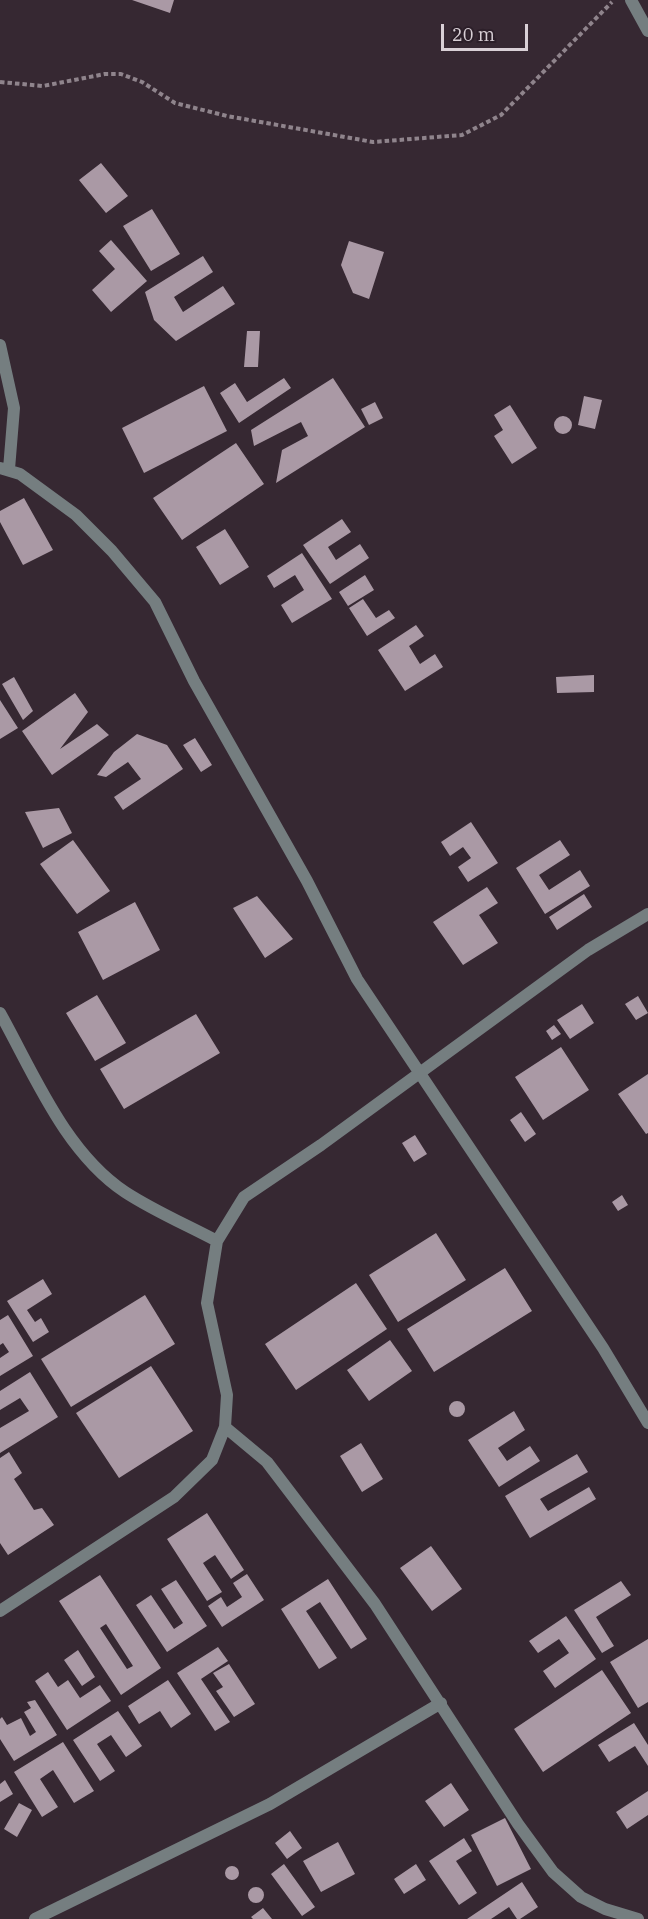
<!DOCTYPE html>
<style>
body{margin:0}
#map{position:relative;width:648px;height:1919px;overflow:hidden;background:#362832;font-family:"IBM Plex Serif",serif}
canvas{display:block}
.scale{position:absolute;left:441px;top:24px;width:87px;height:27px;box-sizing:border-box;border:3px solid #d9d0d6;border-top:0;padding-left:8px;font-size:18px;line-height:21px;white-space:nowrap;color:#d9d0d6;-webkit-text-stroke:4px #2c1f29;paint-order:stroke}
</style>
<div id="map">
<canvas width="648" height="1919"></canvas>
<div class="scale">20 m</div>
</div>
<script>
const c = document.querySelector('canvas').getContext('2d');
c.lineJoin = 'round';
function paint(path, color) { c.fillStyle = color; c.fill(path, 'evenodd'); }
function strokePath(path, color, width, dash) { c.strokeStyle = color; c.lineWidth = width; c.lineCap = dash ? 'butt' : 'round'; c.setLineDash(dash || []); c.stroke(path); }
const building = new Path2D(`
 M132,0h42l-4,13z
 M101,163l27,33 -22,17 -27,-33z
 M152,209l28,45 -29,17 -28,-45z
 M111,240l36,41 -36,31 -19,-22 23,-21 -16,-18z
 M349,241l35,11 -15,47 -16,-6 -12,-28z
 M203,256l10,16 -39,25 9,15 40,-26 12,18 -59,37 -22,-21 -9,-28z
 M247,331h13l-2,36h-14z
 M284,378l7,10 -52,35 -19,-30 15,-10 12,19z
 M333,378l32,49 -89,56 6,-33 26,-14 -7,-14 -47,24 -3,-16z
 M204,386l23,45 -83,42 -22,-45z
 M584,396l18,4 -7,29 -17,-4z
 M375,402l8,16 -14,7 -8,-16z
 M510,405l27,43 -25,16 -18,-28 9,-6 -9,-15z
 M554 425a9 9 0 1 1 18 0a9 9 0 1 1-18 0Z
 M236,443l28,41 -82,56 -29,-42z
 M24,498l29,52 -30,15 -23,-43v-11z
 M342,519l9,13 -23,15 8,13 24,-16 9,14 -39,26 -27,-39z
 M225,529l24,38 -29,18 -24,-38z
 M302,553l30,46 -40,24 -11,-18 23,-15 -9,-15 -21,13 -7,-12z
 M365,575l9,15 -26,16 -9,-14z
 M363,599l13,19 13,-8 6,8 -28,18 -18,-28z
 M416,625l8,11 -15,10 11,18 15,-10 8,13 -38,24 -27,-41z
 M594,675v17l-37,1 -1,-16z
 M14,677l19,34 -10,9 -21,-36z
 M75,693l13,19 -28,37 37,-25 12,11 -57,40 -30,-44z
 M0,700l18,28 -18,11z
 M137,734l30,11 16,24 -60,41 -9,-13 27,-18 -13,-17 -22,15 -9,-2 17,-23z
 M195,738l17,27 -11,7 -18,-27z
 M59,808l13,25 -29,15 -18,-36z
 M471,822l27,41 -30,19 -10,-15 13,-9 -8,-11 -13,9 -9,-14z
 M73,840l37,51 -33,23 -37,-50z
 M560,840l10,15 -31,20 10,15 31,-20 10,16 -45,28 -29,-46z
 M487,887l11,16 -19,12 19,28 -35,22 -30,-43z
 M584,894l8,13 -35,23 -8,-13z
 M257,896l36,43 -28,19 -32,-50z
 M135,902l25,48 -57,30 -25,-48z
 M97,995l29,48 -31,18 -29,-48z
 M638,996l10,17 -12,7 -11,-16z
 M582,1004l12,19 -24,16 -13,-19z
 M196,1014l24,39 -96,56 -24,-40z
 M554,1025l7,9 -9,6 -6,-9z
 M561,1047l28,43 -46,30 -28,-43z
 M648,1074v59l-2,1 -28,-40z
 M521,1112l15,22 -11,8 -15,-22z
 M415,1135l12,19 -13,8 -12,-19z
 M622,1195l6,10 -10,6 -6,-9z
 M436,1233l30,47 -68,42 -29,-47z
 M505,1268l27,43 -98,61 -27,-43z
 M43,1279l9,15 -25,16 8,12 6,-4 8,14 -16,10 -26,-41z
 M356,1283l31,46 -91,61 -31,-46z
 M145,1295l30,49 -104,63 -30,-48z
 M8,1315l25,41 -33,20v-18l9,-6 -6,-9 -3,2v-25z
 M390,1340l22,31 -43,30 -22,-31z
 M151,1366l42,65 -74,47 -43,-65z
 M30,1372l28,45 -58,36v-25l29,-17 -9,-13 -20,12v-19z
 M449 1409a8 8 0 1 1 16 0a8 8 0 1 1-16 0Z
 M514,1411l11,19 -27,18 9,13 23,-15 10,15 -41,26 -31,-47z
 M361,1443l22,36 -21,13 -22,-36z
 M9,1452l13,21 -8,6 20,31 8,-2 12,17 -46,30 -8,-12v-85z
 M577,1454l11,18 -48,27 8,12 41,-24 7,12 -66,39 -25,-42z
 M207,1513l37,57 -13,9 -16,-24 -12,8 19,29 -15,9 -40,-62z
 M431,1546l31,43 -30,22 -32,-43z
 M247,1574l17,26 -42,27 -14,-21 13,-9 6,10 15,-10 -9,-14z
 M100,1575l61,93 -40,27 -62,-94zM106,1624l27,42 -6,3 -27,-41z
 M328,1579l39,60 -16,10 -31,-47 -14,9 31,47 -18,11 -38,-60z
 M176,1580l31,46 -40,26 -31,-47 15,-10 23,34 9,-6 -22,-34z
 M621,1581l10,14 -35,22 18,29 -12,7 -28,-43z
 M566,1616l30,43 -41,29 -12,-17 26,-18 -10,-14 -21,14 -9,-12z
 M648,1639v63l-10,6 -28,-46z
 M218,1647l10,14 -27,18 29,43 -15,9 -38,-58z
 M78,1650l17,27 -13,9 -18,-26z
 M229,1664l26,40 -21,13 -18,-26 7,-4 -10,-14z
 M602,1670l29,43 -88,59 -29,-43z
 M48,1672l10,15 10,-7 12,18 20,-13 11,16 -44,29 -32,-49z
 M168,1680l23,34 -20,14 -11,-17 -21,13 -11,-18z
 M35,1700l22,35 -43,26 -14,-22v-20l2,-2 5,8 14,-7 9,18 6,-4 -12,-20 7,-4 -4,-6z
 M118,1711l24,35 -16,11 -15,-22 -14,9 18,27 -15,10 -27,-41z
 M634,1723l14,22v21l-13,-20 -26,16 -11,-17z
 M63,1742l31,49 -20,12 -21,-33 -13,9 18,28 -16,10 -28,-45z
 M5,1780l8,14 -13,8v-18z
 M451,1783l18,27 -25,17 -19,-26z
 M648,1791v24l-21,14 -11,-17z
 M19,1803l13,7 -15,27 -13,-8z
 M505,1818l26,51 -34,17 -26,-51z
 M290,1831l12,17 -15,11 -12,-16z
 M464,1838l8,13 -16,10 21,32 -18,12 -30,-44z
 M338,1842l17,32 -34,18 -18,-31z
 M284,1864l31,43 -13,9 -31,-42z
 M416,1864l10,16 -22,14 -10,-15z
 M225 1873a7 7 0 1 1 14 0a7 7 0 1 1-14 0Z
 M522,1882l16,25 -18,12h-3l-8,-12 -18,12h-24z
 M248 1895a8 8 0 1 1 16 0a8 8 0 1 1-16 0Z
 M263,1908l9,11h-19l-2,-2z`);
const path = new Path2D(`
 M0,82l43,4 62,-12h16l21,8 33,21 52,13 146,26 89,-7 39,-20 111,-113`);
const service = new Path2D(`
 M631,0l17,31`);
const minor = new Path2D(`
 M0,345l14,63 -5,61
 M0,468l20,6 56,41 36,36 43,51 39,79 113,200 50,98 246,369 45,75
 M0,1013c34,61 65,139 125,179 29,19 62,33 92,49
 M225,1427l42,35 108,142 143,220 35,48 28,25 24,12 33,10
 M0,1611l174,-114 38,-37 13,-33 2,-32 -20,-92 10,-62 27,-44 77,-52 267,-195 60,-36
 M35,1919l235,-115 171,-101`);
paint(building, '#aa99a5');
strokePath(path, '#8f848c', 4, [4.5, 3]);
strokePath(service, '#757e80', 12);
strokePath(minor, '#757e80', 12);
</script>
